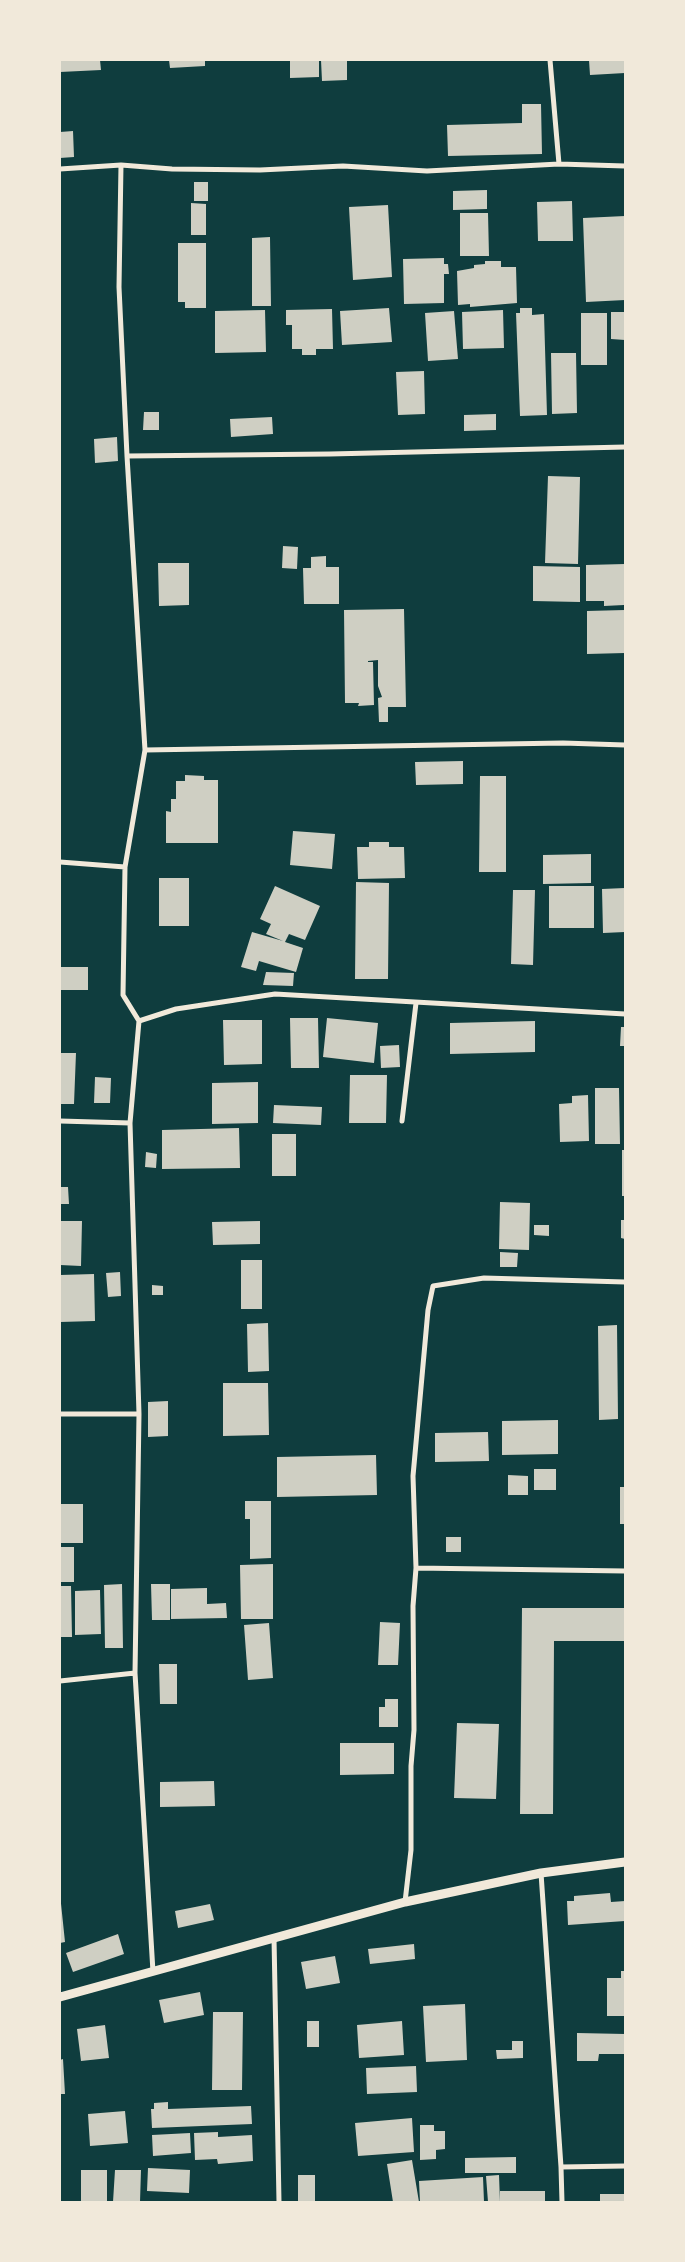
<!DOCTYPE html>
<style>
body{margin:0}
#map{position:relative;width:685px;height:2262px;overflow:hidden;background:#0f3d3e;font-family:Cabin,sans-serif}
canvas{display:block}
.frame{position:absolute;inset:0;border:61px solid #f1e9da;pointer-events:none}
</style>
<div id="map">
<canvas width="685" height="2262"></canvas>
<div class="frame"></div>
</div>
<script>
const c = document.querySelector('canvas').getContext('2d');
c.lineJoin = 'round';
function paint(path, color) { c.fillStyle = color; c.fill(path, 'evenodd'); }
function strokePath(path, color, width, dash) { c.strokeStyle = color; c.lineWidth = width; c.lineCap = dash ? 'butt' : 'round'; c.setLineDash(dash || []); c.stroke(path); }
const building = new Path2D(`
 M60,60h40l1,10 -41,2z
 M169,60h36v6l-35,2z
 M290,60h29v17l-29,1z
 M321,60h26v20l-25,1z
 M589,60h36v13l-35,2z
 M522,104h19l1,50 -94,2 -1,-31 75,-2z
 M73,131l1,26 -14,1v-26z
 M194,182h14v19h-14z
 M487,190v19l-34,1v-19z
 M572,201l1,40h-35l-1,-39z
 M191,203l15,1v31h-15z
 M388,205l4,72 -39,3 -4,-73z
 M460,213h28l1,43h-29z
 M625,216v84l-39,2 -3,-84z
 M270,237l1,69h-19v-68z
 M178,243h28v65h-21v-6h-7z
 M444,258v6h4l1,10h-5v29l-40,1 -1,-45z
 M485,261h16v6h15l1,36 -47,4v-3l-12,1 -1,-34 17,-3v-3l11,-1z
 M389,308l3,34 -50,3 -2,-34z
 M520,308h12v7l12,-1 3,101 -27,1 -4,-103h4z
 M332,309l1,40h-17v6h-14v-6h-10v-24h-6v-15z
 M265,310l1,42 -51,1v-42z
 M503,310l1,38 -41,1 -1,-37z
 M454,311l4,48 -30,2 -3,-48z
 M611,312h14v28l-14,-1z
 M581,313h26v52h-26z
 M551,353h25l1,60 -25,1z
 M424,371l1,43 -27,1 -2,-43z
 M144,412h15v18h-16z
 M496,414v16l-32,1v-16z
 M272,417l1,17 -42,3 -1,-18z
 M117,437l1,24 -23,2 -1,-24z
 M548,476l32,1 -2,87 -33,-1z
 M283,546l15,1 -1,22 -15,-1z
 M326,556v11h13v37h-35l-1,-36h8v-11z
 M158,563h31v42l-30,1z
 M625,564l-1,41 -20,1v-5h-18v-36z
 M533,566l47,1v35l-47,-1z
 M404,609l2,98h-18v15h-9l-1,-24 4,-1 -4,-11v-26l-10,1v1h5l1,43 -16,1 1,-3h-14l-1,-93z
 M625,610v43l-38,1v-43z
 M463,761v23l-47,1 -1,-23z
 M185,775l19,1v4h14v63h-52v-32l5,1v-13h5v-18h9z
 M480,776h26v96h-27z
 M293,831l42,3 -3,35 -42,-4z
 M369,842h20v5h15l1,31 -47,1 -1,-32h12z
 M591,854v29l-48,1v-29z
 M159,878h30v48h-30z
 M356,882l33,1 -1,96h-33z
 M275,886l45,20 -15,34 -16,-6 -4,8 18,6 -7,24 -37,-11 -3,10 -15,-4 11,-35 31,9 -17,-7 5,-10 -11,-5z
 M549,886h45v42h-45z
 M625,888v44l-22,1 -1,-44z
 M513,890h22l-2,75 -22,-1z
 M60,967h28v23h-28z
 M266,972l28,1 -1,13 -30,-1z
 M290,1018h28l1,50h-28z
 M327,1018l51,5 -4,40 -51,-6z
 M223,1020h39v44l-38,1z
 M535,1021v31l-85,2v-31z
 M621,1027h4v19h-5z
 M399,1045l1,22 -19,1 -1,-22z
 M60,1053h16l-2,51h-14z
 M350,1075h37l-1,48h-37z
 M95,1077l16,1 -1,25h-16z
 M258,1082v41l-46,1v-41z
 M595,1088h24l1,56h-25z
 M588,1095l1,46 -29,1 -1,-38 13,-1v-7z
 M274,1105l48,2 -1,18 -48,-2z
 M239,1128l1,40 -78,1v-39z
 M272,1134h24v42h-24z
 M622,1150h3v46h-3z
 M146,1152l11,2 -1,14 -11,-1z
 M60,1187h8l1,17h-9z
 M500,1202l30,1 -1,47 -30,-1z
 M621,1220h4v19l-4,-1z
 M60,1221h22l-1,45 -21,-1z
 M260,1221v23l-47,1 -1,-23z
 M534,1225h15v11l-15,-1z
 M500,1252l18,1 -1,14h-17z
 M241,1260h21v49h-21z
 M120,1272l1,24 -13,1 -2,-24z
 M94,1274l1,47 -35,1v-47z
 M152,1285l11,1v9h-11z
 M268,1323l1,48 -21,1 -1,-48z
 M617,1325l1,94 -19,1 -1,-94z
 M223,1383h45l1,52 -46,1z
 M168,1401v35l-20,1v-35z
 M558,1420v34l-56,1v-34z
 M488,1432l1,29 -54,1v-29z
 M376,1455l1,40 -100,2v-40z
 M534,1469h22v21h-22z
 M508,1475l20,1v19h-20z
 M620,1487h5v37h-5z
 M245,1501h26v57l-21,1v-40h-5z
 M60,1504h23v39h-23z
 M446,1537h15v15h-15z
 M60,1547h14v35h-14z
 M273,1564v55h-32l-1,-54z
 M122,1584l1,64h-18l-1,-63z
 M151,1584h19v36h-18z
 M60,1586h11l1,51h-12z
 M207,1588v16l19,-1 1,15 -56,1v-30z
 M100,1590l1,44 -26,1v-44z
 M522,1608h103v33h-71l-1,173h-33z
 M380,1622l20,1 -2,42h-20z
 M269,1623l4,55 -25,2 -4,-55z
 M159,1664h18v40h-17z
 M385,1699h13v28h-19v-20h6z
 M457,1723l42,1 -3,75 -42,-1z
 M340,1743h54v31l-54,1z
 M214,1781l1,25 -55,1v-25z
 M610,1893l1,9 14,-1v20l-57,4 -1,-24h7v-5z
 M60,1894l5,48 -5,1z
 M210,1904l4,16 -36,8 -3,-17z
 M118,1934l6,20 -51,18 -7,-19z
 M414,1944l1,15 -45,5 -2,-15z
 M335,1956l5,27 -34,6 -5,-27z
 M621,1971h4v45h-18v-38h14z
 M200,1992l4,23 -40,8 -5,-23z
 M465,2004l2,56 -41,2 -3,-56z
 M213,2012h30l-1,78h-30z
 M307,2021h12v26h-12z
 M402,2021l2,34 -45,3 -2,-33z
 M105,2025l4,33 -28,3 -4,-32z
 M577,2033l48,1v20h-26l-1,7h-21z
 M512,2041h11v17l-26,1 -1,-9h16z
 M63,2059l2,35h-5v-34z
 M416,2066l1,26 -50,2 -1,-26z
 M168,2102v7l83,-3 1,18 -100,4 -1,-19h3v-6z
 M125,2111l3,32 -38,3 -2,-32z
 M412,2118l2,34 -56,4 -3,-33z
 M420,2125h14v6h11v18l-9,1v9l-16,1z
 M218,2132v5l34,-2 1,26 -35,3 -1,-5 -22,1 -1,-27z
 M190,2133l1,20 -38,3 -1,-21z
 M516,2157v16h-51v-15z
 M412,2160l7,42h-26l-6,-38z
 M148,2168l42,2 -1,23 -42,-2z
 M81,2170h26v32h-26z
 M115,2170h26l-1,32h-27z
 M298,2175h17v27h-17z
 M499,2175l1,27h-12l-2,-26z
 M483,2177l1,25h-64l-1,-21z
 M500,2191h45v11h-45z
 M600,2194h25v8h-25z`);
const minor = new Path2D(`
 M550,60l9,104
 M121,165l-2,122 8,169 18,294 -20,117 -2,128 16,26 -9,102 9,291 -4,259 18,299
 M60,169l61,-4 51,4 88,1 83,-4 84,5 132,-7 66,2
 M127,456l203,-2 295,-7
 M145,750l418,-7 62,2
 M60,862l65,5
 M139,1021l37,-12 99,-15 350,20
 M60,1121l70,2
 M402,1121l14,-118
 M60,1414h79
 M416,1568l209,3
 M60,1681l75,-8
 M541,1873l20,294 1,35
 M405,1902l6,-52v-84l3,-36 -1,-124 3,-38 -3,-92 15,-166 5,-24 51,-8 141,4
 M274,1938l5,264
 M561,2167l64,-1`);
const tertiary = new Path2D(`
 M60,1997l345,-95 136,-29 84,-11`);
paint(building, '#cfcfc3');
strokePath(minor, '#f1e9da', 5);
strokePath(tertiary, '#f1e9da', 9);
</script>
